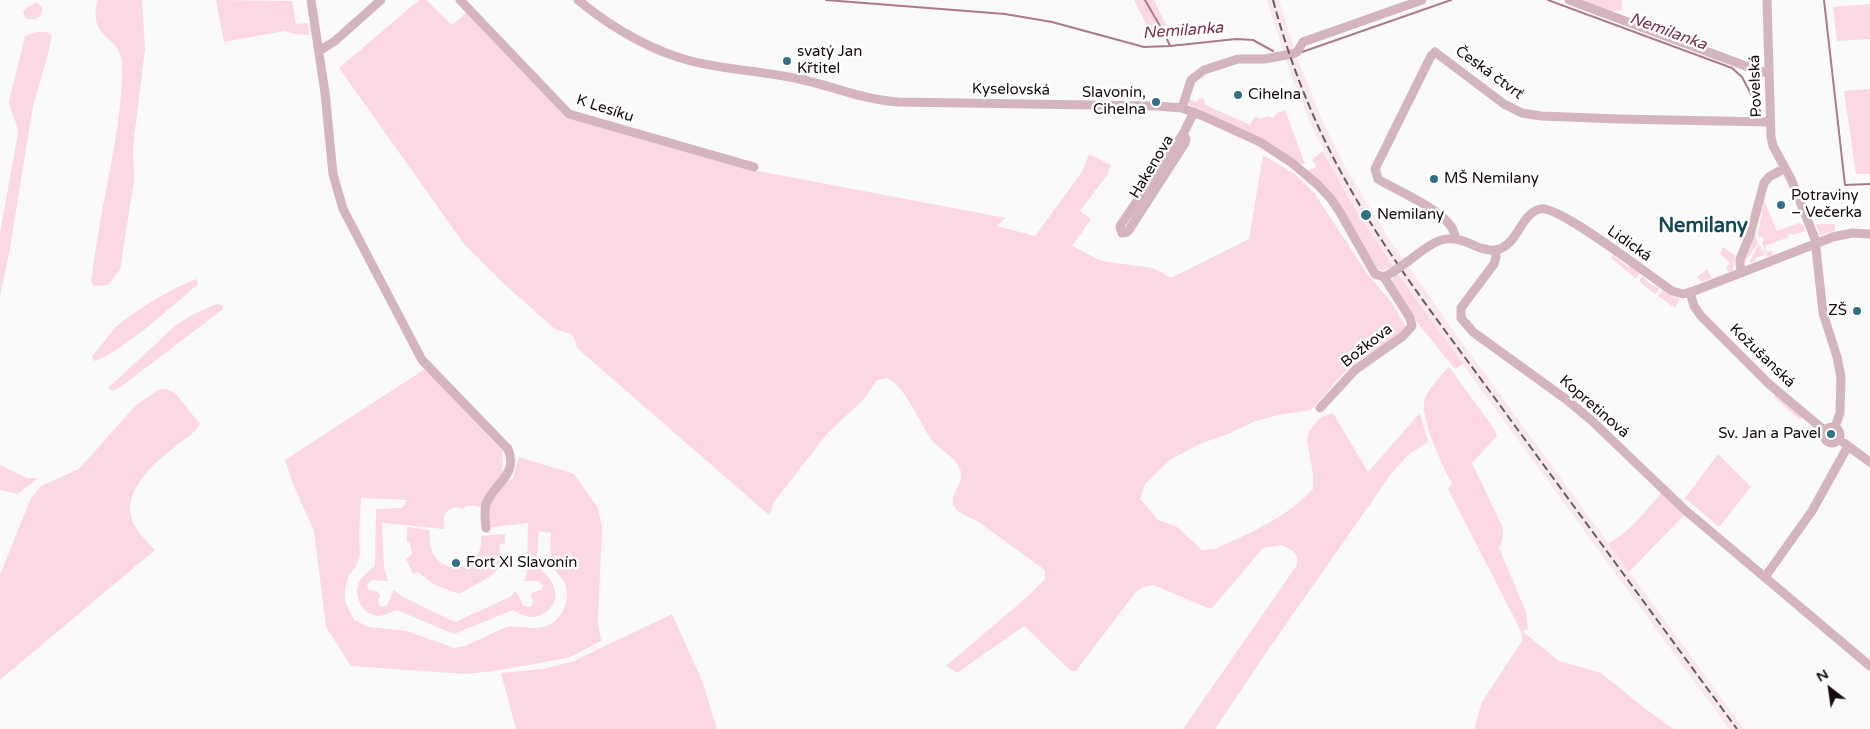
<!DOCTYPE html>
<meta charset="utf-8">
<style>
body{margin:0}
#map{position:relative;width:1870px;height:729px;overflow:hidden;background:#fafafa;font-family:"Varela Round",sans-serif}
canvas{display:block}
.north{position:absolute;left:1805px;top:664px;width:50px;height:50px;-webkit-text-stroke:4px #fff;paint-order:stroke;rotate:330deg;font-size:14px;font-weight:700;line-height:20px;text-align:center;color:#160b0f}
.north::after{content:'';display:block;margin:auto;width:18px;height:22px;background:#160b0f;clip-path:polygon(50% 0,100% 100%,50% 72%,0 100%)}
</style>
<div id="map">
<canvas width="1870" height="729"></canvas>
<div class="north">N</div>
</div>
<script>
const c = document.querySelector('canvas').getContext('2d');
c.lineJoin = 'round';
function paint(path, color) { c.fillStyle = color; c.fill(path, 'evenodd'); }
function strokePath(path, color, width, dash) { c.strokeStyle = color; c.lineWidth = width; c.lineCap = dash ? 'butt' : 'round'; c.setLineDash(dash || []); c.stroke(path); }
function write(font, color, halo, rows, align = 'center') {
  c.font = font + ' "Varela Round",sans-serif'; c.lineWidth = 5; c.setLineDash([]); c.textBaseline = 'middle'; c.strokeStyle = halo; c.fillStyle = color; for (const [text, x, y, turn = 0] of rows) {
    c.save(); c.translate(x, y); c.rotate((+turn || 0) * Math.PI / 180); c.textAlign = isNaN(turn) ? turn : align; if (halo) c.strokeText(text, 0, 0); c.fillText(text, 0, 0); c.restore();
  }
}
const built = new Path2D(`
 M1267,0h12l19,60 24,60 23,47 40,66 70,100 289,396h-15l-276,-378 -78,-112 -40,-66 -24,-48 -24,-61z`);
const green = new Path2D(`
 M98,0h44l3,49 -12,97 1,34 -14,90 -12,15 -14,1 -3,-4c4,-28 8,-57 14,-86 8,-43 18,-89 17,-133 -1,-28 -36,-24 -24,-63z
 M216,0l76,1 4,23 12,-1 1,12 -14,-1 -10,-3 -61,11z
 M419,0h7l26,25 15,-13 100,105 175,51 264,50 -9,8 38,10 47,-64 7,-18 22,11 -4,10 -27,36 11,8 -19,27 29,15 52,7 18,10 78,-39 14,-84 32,19 20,20 51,78 25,30 15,25 -10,9 -39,26 -17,15 -29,33 -32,5 -24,6 -27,13 -26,9 -31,16 -26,25 -5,15 18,21 19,7 25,23 13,-1c35,-16 71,-31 98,-60v-15l-6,-34 2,-9 12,-14 12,-4 35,59 52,-59 8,29 -20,13 -17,19 -123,176 -53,79h-32l114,-164v-8l-4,-6 -11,-6 -19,3 -51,60h-4l-55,-23 -10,2 -8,6 -59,78h-5l-47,-45 -67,47 -11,-7 81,-69 18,-18v-9c-23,-16 -45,-33 -68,-49 -7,-4 -18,-7 -22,-13 -8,-11 9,-24 6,-36 -4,-16 -22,-21 -30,-33 -11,-16 -26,-53 -44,-61l-10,2 -13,19 -37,35 -53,68 -5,13 -192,-167 -2,-8 -4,-6 -16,-5 -53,-47 -38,-38 -125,-176z
 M1134,0h20l14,29 -11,4 -9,-1v-4z
 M1575,0h47v10l-15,1z
 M37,2l5,5c1,12 -7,14 -17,11l-2,-6 3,-4z
 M1870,4v35l-33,2 -4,-34z
 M37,32h9l6,3 -4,19 -15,52 -23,142 -10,48v-63l18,-100c-1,-12 -8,-21 -9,-32l16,-65z
 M1870,89v85h-14l-12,-83z
 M1200,98l4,1 1,5 5,3 40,18 5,-9 5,3 9,-3 4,2 4,-5 8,-3 20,54h-4l-7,-3 -70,-40 -36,-17 1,-5 7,3z
 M1323,151c39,76 91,145 140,213l-8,5 -43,-53 -22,-32 1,-4 5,-5 -6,-7 -6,1v2l-7,-3 -32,-53 -35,-42 -2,-3 7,-2 1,-3 -4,-5z
 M1764,201l13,30 22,-8 4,2 2,6 -13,4 -1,-1 -3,1 1,2 -24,9 2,7 4,-2 2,4 -6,2 -5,-15 2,-1 -1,-4h-4l-1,-4z
 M1815,224h20v7l-15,4z
 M1755,234l3,9 -14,20 -1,-2z
 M1759,244l6,11 -10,3 1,3 -7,2z
 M1723,247l12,9 -2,14 -4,2 -3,-4 4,-5 -10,-9z
 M1613,255l15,12 3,-1 9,7 -4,6 -25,-21z
 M1707,269l5,9 -11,4 -4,-5z
 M1643,276c3,6 11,10 17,12l-5,6 -16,-13z
 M196,279l2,2 -1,4c-20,17 -81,72 -103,76l-2,-5c8,-8 14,-18 22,-27 20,-19 57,-40 82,-50z
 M1663,290l8,6 9,3 -5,9 -17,-12z
 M216,304l6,1 1,4 -101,77 -9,5 -5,-3 68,-63 16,-10z
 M1449,367l46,63 2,6 -25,27 31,65 -1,13 -3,7 27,64 2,17 -6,2 37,30 42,12 46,37 27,19h-200l8,-27 40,-61 -1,-10 -73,-142 4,-6c-9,-15 -31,-64 -28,-81 2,-11 17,-27 25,-35z
 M425,369l78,82 -1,23 6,5 4,1 7,-23 55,17 24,34 4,20 -4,94 3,19 -33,17 -74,13 -28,3 -115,-8 -25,-39 -12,-96 -21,-47 -8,-24zM361,498l46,2 -5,8 -26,1 -1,57c-6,5 -13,10 -16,17 -6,14 4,32 19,33 7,0 13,-4 19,-6l57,24 59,-24c6,3 11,7 18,7 6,0 11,-2 15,-5 19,-14 6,-36 -10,-46l3,-35 12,2c-1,12 -1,22 3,34 2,6 6,8 9,13 10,16 0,42 -19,47 -13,3 -25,-2 -38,0l-41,19 -11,2 -47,-17 -38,-4 -15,-7 -9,-19v-13l4,-13 7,-9 4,-11 -1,-19zM466,506h10l9,3 1,19 42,-5 -1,49 -3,9h15l4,5 -2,4 -8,2 -3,3 3,5 -1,5 -4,2 -5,-2 -7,-14 -6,6 -55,25 -54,-26 -7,-6 -7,15 -4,2 -4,-2 -1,-4 2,-6 -3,-4 -8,-1 -2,-5 5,-5 16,1 -4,-13 -2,-45 62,6c0,-13 -2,-17 11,-22l8,2z
 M166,389l9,4 25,31c-5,9 -15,15 -23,21 -22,18 -60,48 -42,81 4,8 14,17 20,24l-155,130v-105l31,-77 10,-12 38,-17 56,-63 23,-16z
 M1776,395l26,22 -2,3 -26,-23z
 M1718,454l33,33 -32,40 -34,-29z
 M0,465l27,13h11l-20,16 -18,-4z
 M1662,492l24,21 -57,59 -21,-29c20,-8 40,-35 54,-51z
 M407,527l23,3c-7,48 55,50 51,6l24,-2v9l-5,1 -2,25 -7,7 -32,18 -24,-9 -17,-13 -5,2 -7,-15 6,-5 -2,-11 -3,-1z
 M672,614l31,69 14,46h-201l-15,-56 42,-4 31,-8z`);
const stream = new Path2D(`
 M826,0l179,14 47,8 92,25 26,-1 66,-7 17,1 20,11
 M1145,0l19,33
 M1548,0l184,68 10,9 18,34
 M1824,0l21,185 25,-1
 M1167,39l3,7
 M1302,52l149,-52`);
const minor = new Path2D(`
 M311,0l14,93 8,81 10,35 79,151 86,89c11,26 -14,34 -22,55 -2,8 -1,16 0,24
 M460,0l109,114 185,53
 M578,0c33,27 71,50 113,61 35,9 72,10 108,18 34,7 64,21 99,23l259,4 25,2 21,8 57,26 32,21 26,22 13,14 10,15 34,60 9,3 9,-5
 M1569,0l190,71 10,2
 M1767,0l4,137 2,9 18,33 24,60 8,74 14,44 4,20 -1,36 -5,14
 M319,51l16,-10 46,-41
 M1182,108l9,-28 13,-10 34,-11h26l28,-5 5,-2 6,-10 119,-42
 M1183,134l3,5 -1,4 -56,87 -2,2 -5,1 -2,-7 63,-92 11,-22
 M1455,238c0,-25 -59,-47 -77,-59l-3,-10 56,-113 4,-4 69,52 18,9 19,3 78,3 151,3
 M1495,250l1,7 -2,7 -33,44v10l12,14 94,68 24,20 94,90 185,156
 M1407,262c22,-16 35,-32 64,-18 8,4 16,7 25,6 22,-4 24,-36 44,-41 18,-5 111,68 132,82l11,3 11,-3 139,-54 19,-4 18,1
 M1742,273l-2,-8v-6l10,-24 14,-52 5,-6 16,-9
 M1690,292l4,14 7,10 68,68 56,47
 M1320,408l35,-38 48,-34 9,-10 -2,-8 -26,-41
 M1824 435a8 8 0 1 1 16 0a8 8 0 1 1-16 0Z
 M1844,443l26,19
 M1765,577l47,-66 36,-65`);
const rail = new Path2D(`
 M1273,0c16,60 39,119 69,174 46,85 109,163 165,241 77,105 153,209 230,314`);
const minorBridge = new Path2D(`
 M1393,272l14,-10`);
const markers = [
 [787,61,5,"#327086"],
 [1238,95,5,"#327086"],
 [1156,102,5,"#327086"],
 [1434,179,5,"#327086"],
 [1781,205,5,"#327086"],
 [1366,215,6,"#327086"],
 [1857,311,5,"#327086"],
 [1831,434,5,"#327086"],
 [456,563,5,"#327086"]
];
const poiNames = [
 ["svatý Jan",797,52],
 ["Křtitel",797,69],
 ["Slavonín,",1146,93,"right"],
 ["Cihelna",1146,110,"right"],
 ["Cihelna",1248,95],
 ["MŠ Nemilany",1444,179],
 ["Potraviny",1791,196],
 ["– Večerka",1791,213],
 ["Nemilany",1377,215],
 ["ZŠ",1847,311,"right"],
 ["Sv. Jan a Pavel",1821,434,"right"],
 ["Fort XI Slavonín",466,563]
];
const streetNames = [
 ["Česká čtvrť",1489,73,36],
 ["Povelská",1756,86,-92],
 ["Kyselovská",1011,90,1],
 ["K Lesíku",605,109,18],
 ["Hakenova",1152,167,-59],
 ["Lidická",1629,244,35],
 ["Božkova",1367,346,-38],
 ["Kožušanská",1762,356,44],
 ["Kopretinová",1594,407,41]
];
const waterNames = [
 ["Nemilanka",1183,31,-4],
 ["Nemilanka",1668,32,20]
];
const districtNames = [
 ["Nemilany",1703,227]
];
paint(built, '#fae8ed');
paint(green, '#fbd8e2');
strokePath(stream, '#ad7a8a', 2);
strokePath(minor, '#d4b4bd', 9);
strokePath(rail, '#665f62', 2, [8, 4]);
strokePath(minorBridge, '#d4b4bd', 9);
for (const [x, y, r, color] of markers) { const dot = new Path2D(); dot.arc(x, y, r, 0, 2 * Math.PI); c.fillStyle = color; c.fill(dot); strokePath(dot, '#fff', 2); }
write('15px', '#160b0f', '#fff', poiNames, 'left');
write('15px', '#160b0f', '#fff', streetNames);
write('italic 16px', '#7d2e4c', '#fff', waterNames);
write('bold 20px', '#154859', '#fff', districtNames);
</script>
